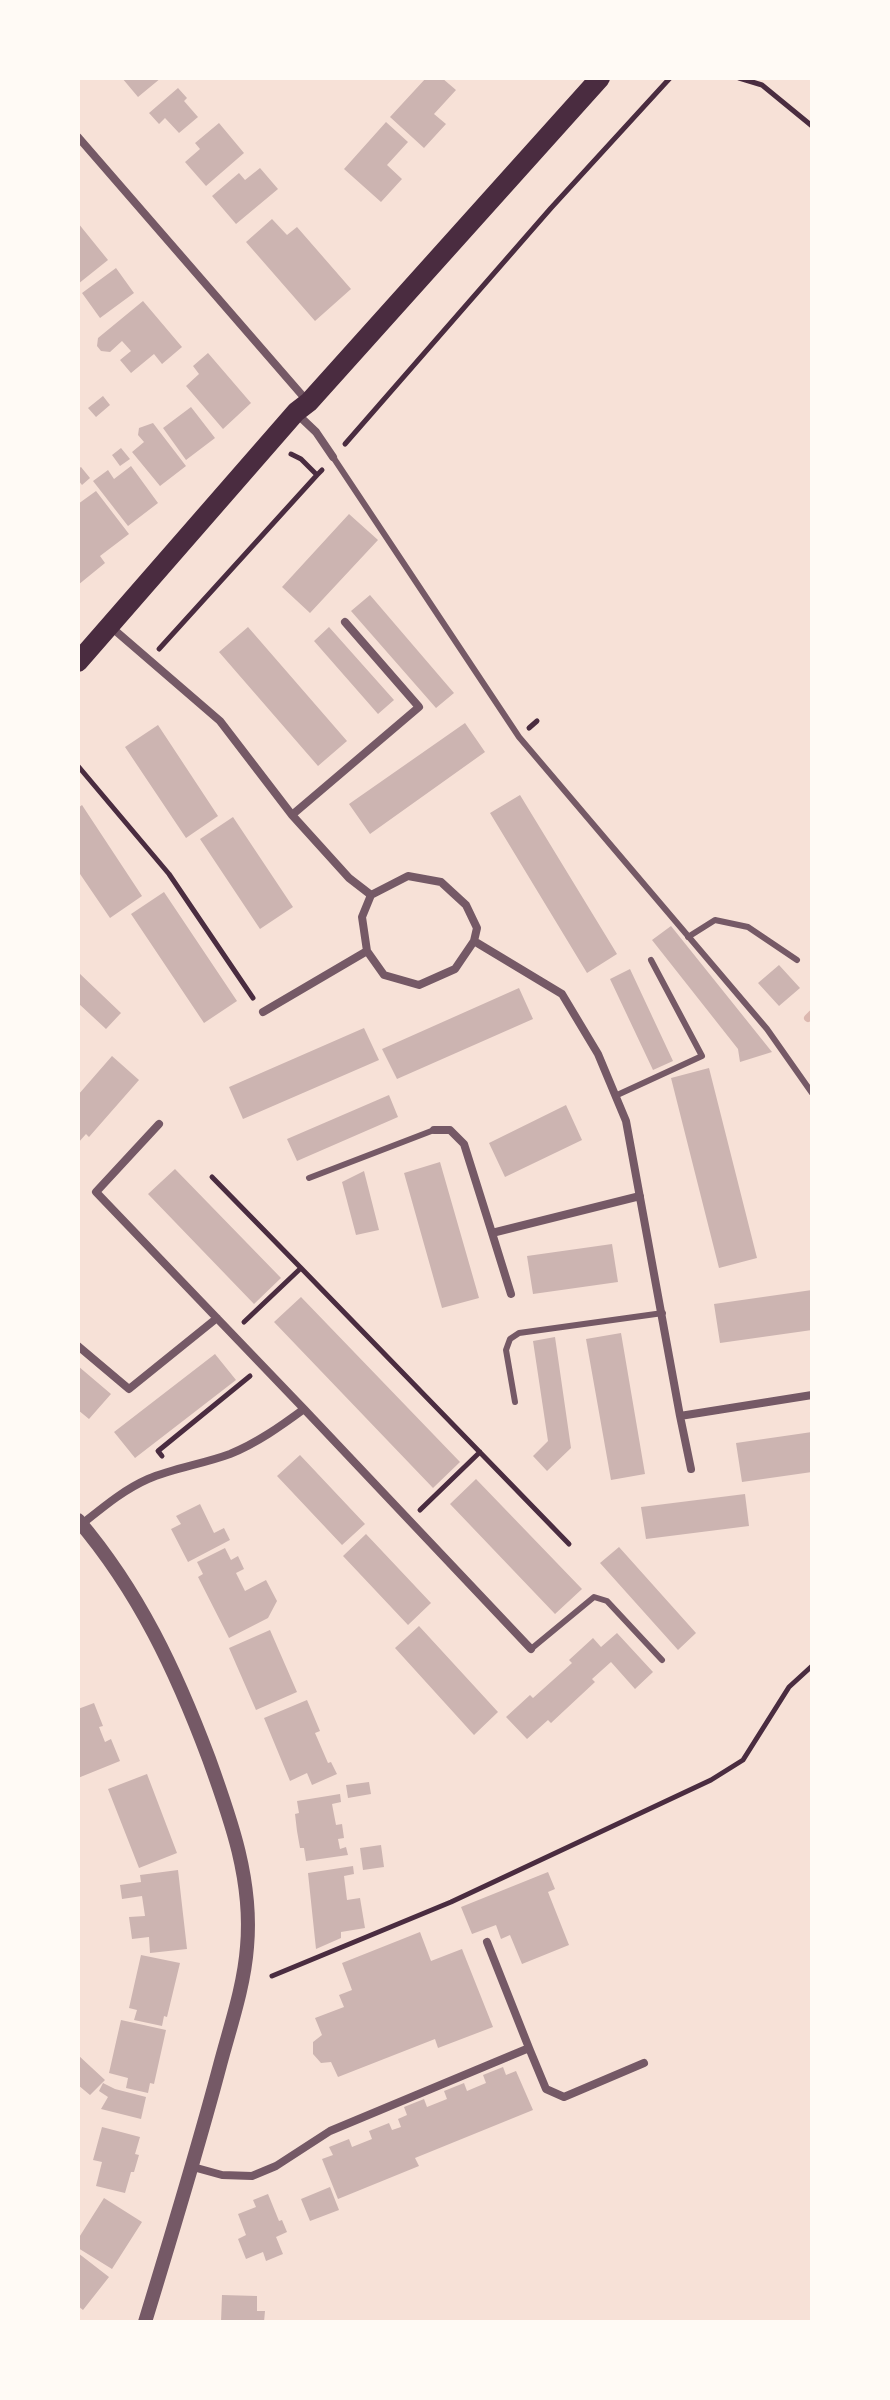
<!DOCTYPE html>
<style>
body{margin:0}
#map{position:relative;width:890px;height:2400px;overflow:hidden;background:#f7e1d7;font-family:"PT Serif",serif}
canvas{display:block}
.frame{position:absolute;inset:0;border:80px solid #fffaf5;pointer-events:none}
</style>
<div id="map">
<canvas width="890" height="2400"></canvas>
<div class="frame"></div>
</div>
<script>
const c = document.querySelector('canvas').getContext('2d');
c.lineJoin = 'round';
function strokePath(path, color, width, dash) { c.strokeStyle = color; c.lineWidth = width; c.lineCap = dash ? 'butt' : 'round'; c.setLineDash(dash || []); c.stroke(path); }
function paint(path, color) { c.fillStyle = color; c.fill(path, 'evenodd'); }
const stream = new Path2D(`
 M808,1018l4,-4`);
const building = new Path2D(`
 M122,78h39l-23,19z
 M426,78h16l14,12 -22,24 12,10 -22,24 -34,-31z
 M178,88l9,10 -3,3 14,16 -19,16 -14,-15 -6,6 -10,-11z
 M386,122l22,20 -21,23 15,14 -21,23 -37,-33z
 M219,123l25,30 -38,33 -21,-24 15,-13 -5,-6z
 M260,168l18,21 -42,35 -24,-28 27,-23 6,7z
 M272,219l15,16 10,-8 54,62 -36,32 -69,-79z
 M78,223l30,37 -30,24z
 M116,268l18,25 -34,25 -18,-25z
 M143,301l39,46 -20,17 -8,-10 -23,19 -11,-13 11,-9 -9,-10 -12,11 -9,-1 -4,-5 1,-8z
 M208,353l43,50 -28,26 -37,-43 13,-12 -6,-8z
 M103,396l7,9 -14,12 -8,-9z
 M191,407l24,31 -29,22 -23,-32z
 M153,423l33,43 -26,20 -28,-34 12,-10 -6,-7 1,-7z
 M121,448l9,11 -10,7 -8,-11z
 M131,466l27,37 -30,23 -35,-45 15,-11 6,9z
 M81,467l9,11 -8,7 -4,-5v-11z
 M96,491l33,43 -29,22 5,7 -27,22v-81z
 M349,514l29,26 -68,73 -28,-26z
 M370,595l84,98 -18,15 -85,-97z
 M248,627l99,114 -29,25 -99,-114z
 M329,627l65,73 -16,14 -64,-73z
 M465,723l20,29 -115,82 -21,-30z
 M158,725l60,91 -32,22 -61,-91z
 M520,795l97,159 -30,19 -97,-160z
 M82,805l60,91 -32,22 -32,-47v-63z
 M233,817l60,90 -33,22 -60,-90z
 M164,892l73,109 -33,22 -73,-109z
 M671,926l101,126 -32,10 -2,-13 -86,-109z
 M779,965l21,23 -21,18 -21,-23z
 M630,969l43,92 -20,9 -43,-91z
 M78,972l43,41 -15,16 -28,-26z
 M519,988l14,31 -136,60 -15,-30z
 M364,1028l15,32 -136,59 -14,-32z
 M112,1056l27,24 -50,57 -3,-3 -8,9v-48z
 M709,1068l48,190 -38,10 -48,-190z
 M389,1095l9,22 -101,44 -10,-22z
 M566,1105l16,35 -77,37 -16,-34z
 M440,1162l39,136 -37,10 -38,-135z
 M175,1169l106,109 -27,26 -106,-110z
 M364,1171l15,59 -23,5 -14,-53z
 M612,1244l6,38 -85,12 -6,-38z
 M812,1290v40l-92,13 -6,-39z
 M301,1297l159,165 -27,26 -159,-166z
 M621,1333l24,141 -34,6 -25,-141z
 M555,1337l16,111 -24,23 -14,-15 15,-15 -15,-100z
 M215,1354l21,26 -101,78 -21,-26z
 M78,1366l33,28 -22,25 -11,-9z
 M812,1432v40l-70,10 -6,-39z
 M300,1455l65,69 -23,21 -65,-69z
 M476,1479l106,110 -27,25 -105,-110z
 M745,1494l4,32 -103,13 -5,-32z
 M200,1504l14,29 10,-5 6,12 -42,22 -17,-33 10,-5 -5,-8z
 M366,1534l65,69 -23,22 -65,-69z
 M619,1547l77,86 -18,17 -78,-87z
 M225,1548l6,12 7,-4 6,13 -8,4 9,18 21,-11 11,21 -9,17 -39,20 -31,-61 5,-3 -6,-12z
 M419,1626l79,86 -24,23 -79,-87z
 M270,1630l27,62 -41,18 -27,-62z
 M617,1633l36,39 -18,17 -24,-27 -19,17 3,3 -44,41 -3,-3 -21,19 -21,-22 24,-22 3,3 39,-35 -3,-3 24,-22 8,9z
 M307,1700l13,31 -5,2 13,30 3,-1 6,12 -25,11 -5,-12 -17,8 -26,-63z
 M94,1703l9,23 -4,1 6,15 6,-3 9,22 -42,17v-69z
 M147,1774l30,79 -38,15 -31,-79z
 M369,1782l2,12 -23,4 -2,-13z
 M340,1794l1,8 -9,2 4,21 6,-1 2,14 -6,1 2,10 6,-2 2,8 -42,6 -2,-13h-4l-3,-17 -2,-17 4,-1 -2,-12z
 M381,1845l3,22 -21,3 -3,-22z
 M353,1866l1,8 -10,2 3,24 13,-2 5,30 -24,4v6l-25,11 -8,-76z
 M178,1870l9,79 -37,4 -1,-16 -17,2 -3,-22 16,-1 -3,-20 -20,3 -2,-14 21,-3 -1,-7z
 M548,1872l7,17 -7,3 21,53 -47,19 -12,-29 -9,4 -5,-14 -24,9 -11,-27z
 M420,1932l11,29 31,-12 31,78 -55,21 -3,-9 -97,38 -7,-15 -10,1 -8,-9v-12l9,-7 -7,-17 29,-11 -5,-12 13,-5 -10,-27z
 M141,1955l39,8 -13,54 -3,-1 -2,10 -28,-6 3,-10 -8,-2z
 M121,2020l45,10 -12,54 -4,-1 -2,10 -22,-5 2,-10 -19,-5z
 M78,2055l27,25 -15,15 -12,-10z
 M503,2067l3,8 10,-4 17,39 -118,48 4,8 -81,33 -16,-40 11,-4 -4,-8 20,-8 3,8 20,-8 -3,-8 20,-8 3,7 9,-3 -3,-8 9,-4 -3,-8 20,-8 3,8 20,-8 -3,-8 20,-8 3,8 19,-8 -3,-8z
 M103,2083l12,6 31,8 -5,22 -40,-10 7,-12 -9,-6z
 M102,2127l38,10 -5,17 4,1 -5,17h-3l-6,21 -29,-7 6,-24 -9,-2z
 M330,2187l9,23 -29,11 -9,-22z
 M268,2194l11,27 3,-1 5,12 -11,5 7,17 -17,7 -3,-9 -17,7 -8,-20 8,-4 -8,-21 18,-7 -3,-7z
 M104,2198l38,24 -30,47 -34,-21v-9z
 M78,2253l31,24 -26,33 -5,-4z
 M222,2295l35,1v15h8l-1,11h-43z`);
const path = new Path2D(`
 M739,78l23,7 50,41
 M345,444l206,-236 119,-130
 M291,454l10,5 16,16 5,-5
 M159,649l158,-174
 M529,728l8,-7
 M78,766l91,108 84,124
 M212,1177l89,91
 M244,1322l57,-54 268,276
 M162,1456l-4,-5 92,-75
 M420,1510l60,-58
 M272,1976l179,-74 260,-122 32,-20 46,-73 23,-21`);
const service = new Path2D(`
 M333,457l186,280 248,292 45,64
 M688,937l27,-17 33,7 49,33
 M615,1096l87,-40 -51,-96
 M309,1178l125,-48
 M515,1402l-9,-52 4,-11 9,-6 144,-20
 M531,1649l63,-52 13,4 55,59`);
const minor = new Path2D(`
 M78,137l230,265
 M296,413l20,19 17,25
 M111,627l109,94 72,94 57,63 22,17
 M292,815l127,-108 -74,-85
 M408,876l33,6 25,23 11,23 -3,13 -19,28 -36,16 -35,-10 -17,-24 -5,-34 9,-22z
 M474,941l88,53 36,60 28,67 54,295 132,-21
 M263,1012l104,-61
 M434,1130h16l14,14 28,89 148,-37
 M492,1233l19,61
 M78,1346l51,43 88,-71
 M304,1409l227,240
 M680,1416l11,53
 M82,1524c20,-16 41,-34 66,-45 26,-11 55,-15 82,-25 27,-11 51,-28 74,-45l-208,-217 63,-68
 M529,2048l17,41 18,8 80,-34
 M193,2167l29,8 30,1 24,-10 54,-35 199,-83 -42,-106`);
const tertiary = new Path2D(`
 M78,1520c61,72 98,151 131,239 22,61 44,122 38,188 -3,40 -17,80 -27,118 -23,87 -49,172 -75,257`);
const primary = new Path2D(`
 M78,662l218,-250 13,-10 291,-324`);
strokePath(stream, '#dcb8b0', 8);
paint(building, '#ccb4b1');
strokePath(path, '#4a2c40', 5);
strokePath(service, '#755966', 6);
strokePath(minor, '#755966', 8);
strokePath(tertiary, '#755966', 14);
strokePath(primary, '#4a2c40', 20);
</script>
